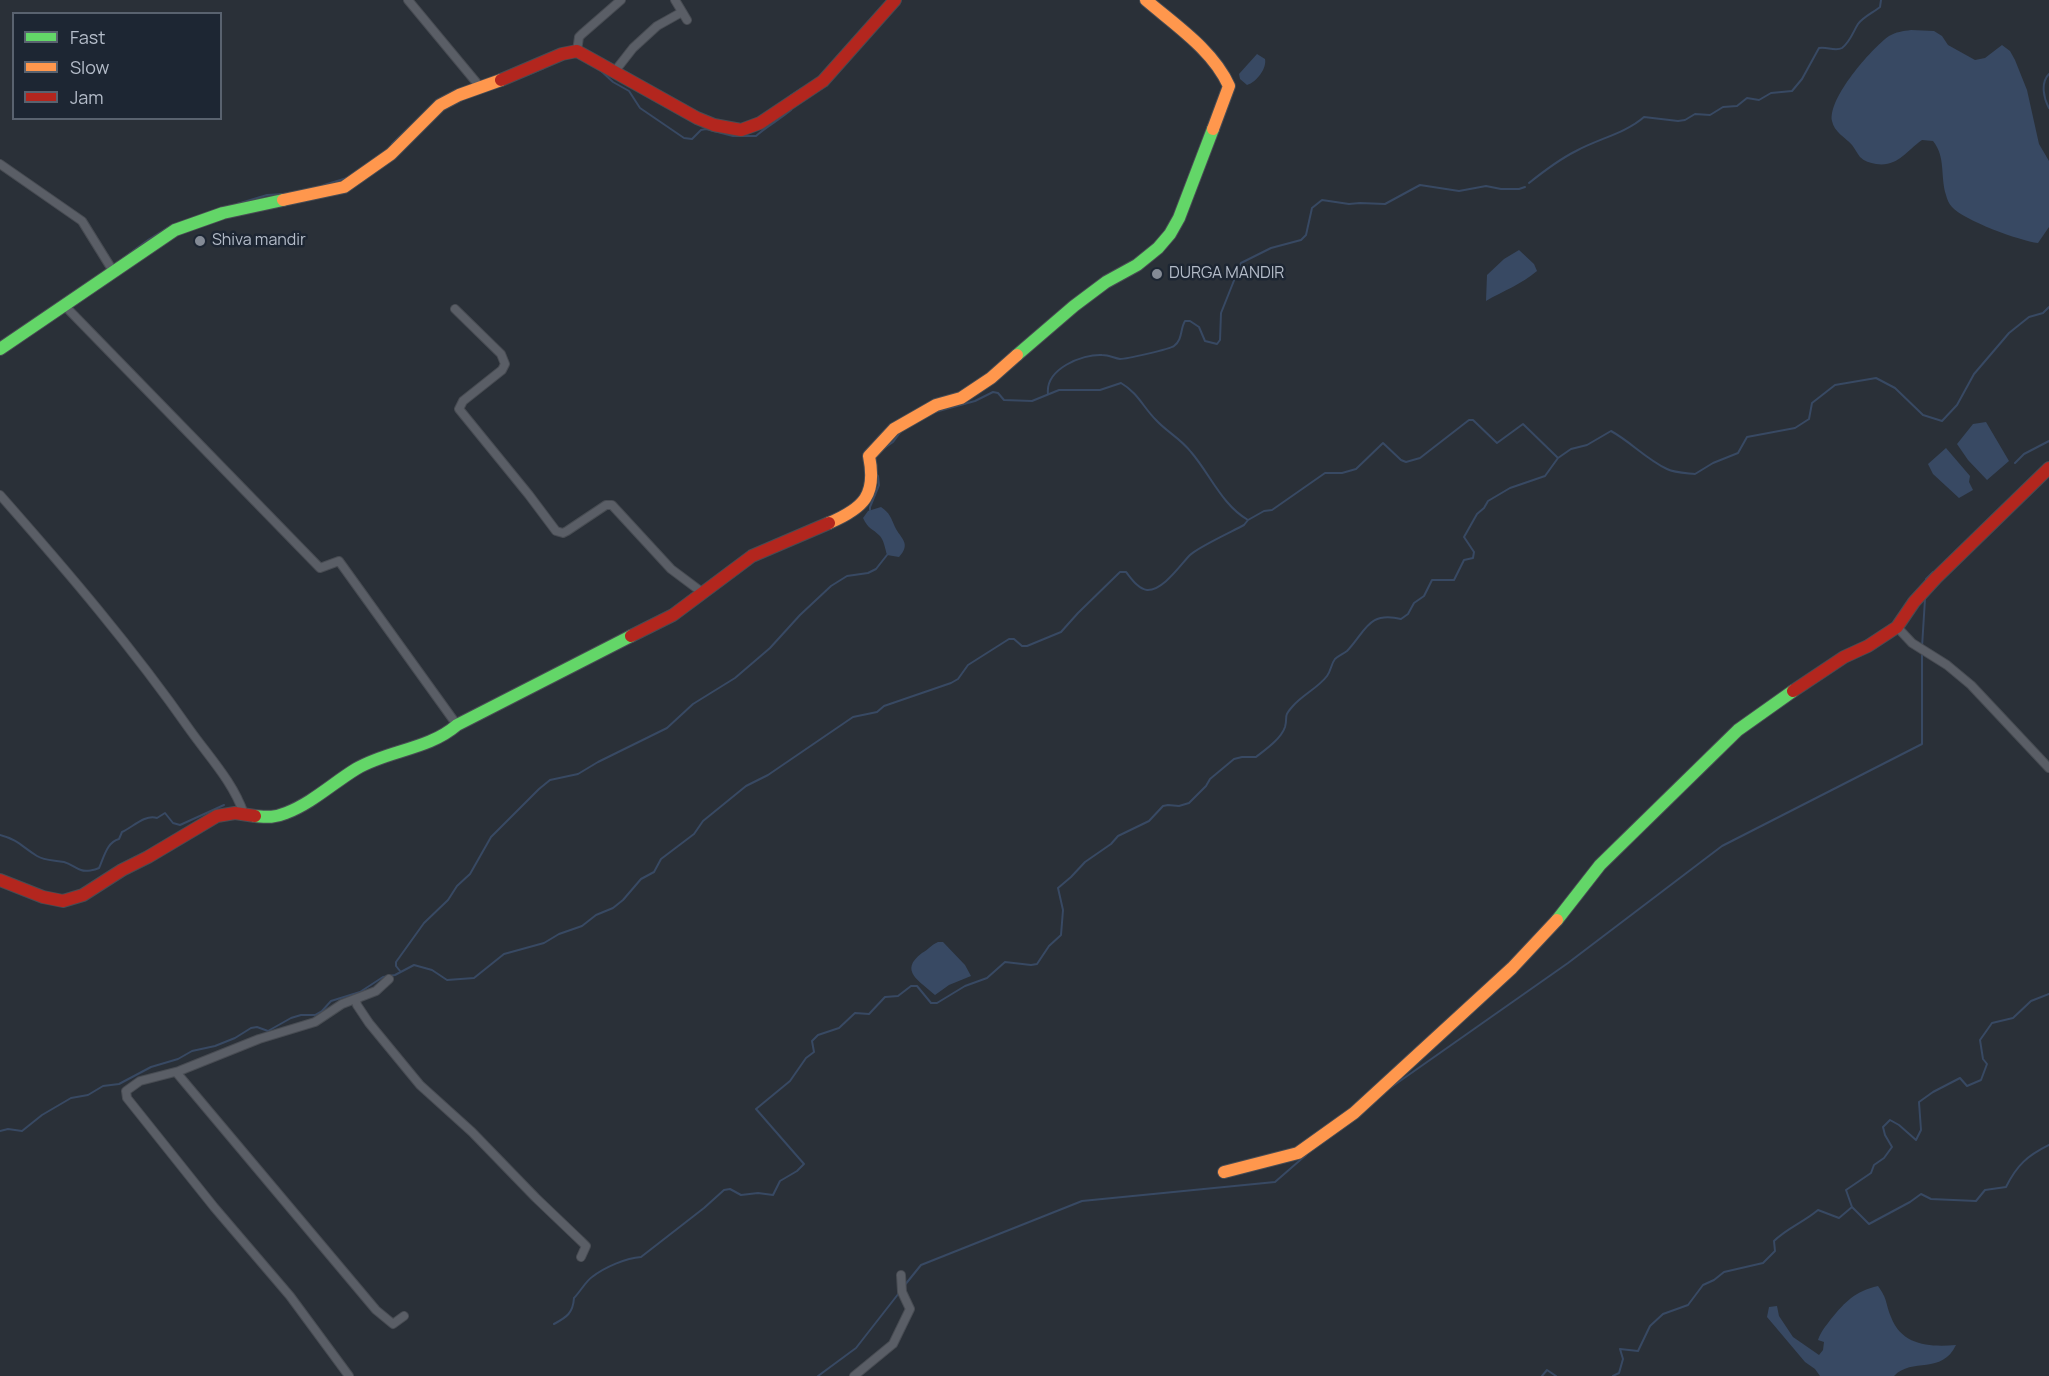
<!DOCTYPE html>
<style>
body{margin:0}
#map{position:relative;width:2049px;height:1376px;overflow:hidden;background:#2a3038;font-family:Manrope,sans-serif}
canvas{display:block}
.legend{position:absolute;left:12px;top:12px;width:210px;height:108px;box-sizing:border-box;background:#1d2633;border:2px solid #59626f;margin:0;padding:8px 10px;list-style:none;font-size:18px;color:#b4bcc9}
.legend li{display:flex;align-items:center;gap:12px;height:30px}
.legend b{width:30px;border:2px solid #59626f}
</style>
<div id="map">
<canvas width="2049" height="1376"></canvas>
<ul class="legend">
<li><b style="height:8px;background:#63d668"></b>Fast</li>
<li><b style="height:8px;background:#ff974d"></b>Slow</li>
<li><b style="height:8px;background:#b3261e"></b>Jam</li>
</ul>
</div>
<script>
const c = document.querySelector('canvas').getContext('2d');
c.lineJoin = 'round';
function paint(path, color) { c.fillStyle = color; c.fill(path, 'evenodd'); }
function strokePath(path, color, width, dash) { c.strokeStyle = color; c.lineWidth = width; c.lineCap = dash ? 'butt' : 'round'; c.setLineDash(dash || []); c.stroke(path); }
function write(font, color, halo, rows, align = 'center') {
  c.font = font + ' Manrope,sans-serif'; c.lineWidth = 5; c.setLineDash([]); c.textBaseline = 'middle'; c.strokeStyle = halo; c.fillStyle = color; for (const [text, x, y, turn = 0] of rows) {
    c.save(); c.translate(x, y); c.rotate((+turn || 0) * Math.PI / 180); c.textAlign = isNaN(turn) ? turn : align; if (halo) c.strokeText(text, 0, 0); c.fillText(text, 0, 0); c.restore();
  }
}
const water = new Path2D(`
 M1911,30l23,1 8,5 6,9 27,15 10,-2 17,-13 8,6 5,9 12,30 12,54 10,17v66l-11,16c-18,-2 -75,-23 -86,-36 -3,-3 -5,-8 -6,-12 -6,-19 0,-38 -13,-54l-11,-1c-17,12 -24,27 -46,24 -6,-1 -12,-3 -16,-7 -3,-4 -5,-8 -8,-12 -7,-8 -18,-13 -20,-24 -4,-23 39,-72 57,-85 7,-4 14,-5 22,-6z
 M1257,54l8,5c2,9 -8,23 -18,26l-7,-6 -1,-5z
 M1519,250l15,14 3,7c-15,13 -34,20 -51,30l1,-26 17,-16z
 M1986,422l23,39 -22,19 -19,-20 -11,-16 16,-20z
 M1946,448l24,28 -1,6 4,8 -14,8 -26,-24 -5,-10z
 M881,507c9,6 10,11 14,20 5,11 17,16 4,30l-12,-2c-2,-7 -3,-14 -7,-19 -8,-8 -12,-7 -17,-18l5,-7z
 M938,942h5l22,23 6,11 -22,9 -14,10c-15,-14 -37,-24 -13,-42 6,-3 9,-8 16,-11z
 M1878,1286c10,14 7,16 13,31 11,29 39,30 65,28 -14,30 -44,12 -62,31h-74l-5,-7 -10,-7 -38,-45 2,-10 8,-1 2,10 14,21 26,18 4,-5 1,-8 -6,-2c3,-9 8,-14 13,-21 14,-17 24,-28 47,-33z`);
const stream = new Path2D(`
 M600,70l13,12 16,9 11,17 44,30 8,1 9,-9 5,-1 27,7h23c11,-10 23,-16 35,-26
 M2049,74c-9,9 -5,25 0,34
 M527,75l17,-7
 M790,96l12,-8
 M392,144l20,-19
 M1529,183c15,-12 29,-23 47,-32 22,-12 50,-18 68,-34l34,4 7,-1 10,-6 15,1 13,-8 14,-1 10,-8 12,2 12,-7 21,-2 10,-12 17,-31c7,-2 16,4 23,0 8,-6 11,-16 16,-24 5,-7 16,-12 22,-17l1,-7
 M324,185l23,-7
 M237,204l30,-9 17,-1
 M122,259l26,-19 24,-15
 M1048,394c-3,-25 34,-40 54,-39 7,0 12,3 18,4 7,0 50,-10 54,-13 9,-7 6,-17 11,-25h5l9,6 6,14 12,3 3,-4 1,-27 20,-50 30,-15 30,-8 5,-5 6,-27 10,-8 27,4 11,-1 25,1 35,-19 39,6 27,-5 15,3h18l6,-2
 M935,412l40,-11 18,-9 5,1 6,7 28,1 27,-11h41l21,-7c17,10 22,24 35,37 11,12 24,18 35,32 19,22 31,53 57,68
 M883,449l10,-7 9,-12
 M2015,463l9,-9 25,-13
 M870,510v-3l9,-22 -1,-9
 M1926,581v-2l7,-7
 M1922,647l3,-48
 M0,835c19,5 22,12 37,21 8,5 18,4 27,6 7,2 11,6 17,8 5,2 14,0 18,-2 5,-11 8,-26 20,-29l3,-7c11,-5 23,-18 35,-14l8,-5 8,10 7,2 44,-20
 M400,971l-4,-5v-4l28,-39 24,-23 9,-14 13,-12 21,-37 48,-48 11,-9 28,-6 20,-12 69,-34 26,-24 42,-26 35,-30 30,-33 31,-29 16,-10 21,-3 8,-4 11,-14
 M1390,1088l178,-125 154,-117 200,-102v-91
 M0,1131l8,-2 14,2 20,-16 29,-17 17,-3 15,-9 16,-2 32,-17 27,-8 14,-8 23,-5 20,-8 16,-10 6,-1 11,4 23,-13 10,-3h14l7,-4 9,-10 29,-9 23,-15 12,-2 19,-10 18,5 15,10 27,-2 30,-24 40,-11 15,-9 23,-8 14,-11 17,-7 10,-8 18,-21 13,-7 7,-13 33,-25 9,-13 43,-35 22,-11 85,-58 24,-5 7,-6 67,-23 7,-4 10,-14 41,-26h5l8,7h5l34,-14 17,-19 42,-41h6c5,6 12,17 21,18 16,1 34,-26 43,-35 8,-8 43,-24 54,-30l4,-5 16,-9 8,-1 53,-37h17l14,-4 27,-26 18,17 5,2 14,-4 49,-38h4l24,23 26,-19 35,34
 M1852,1207l-6,-17 25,-17 3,-8 10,-7 8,-11 -7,-12 -2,-8 7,-7 9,5 17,15 5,-10 -2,-28 14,-10 27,-14 7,8 14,-6 6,-16 -4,-5 -3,-19 12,-17 21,-5 18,-17 18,-7
 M904,1286l17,-21 161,-64 193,-19 31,-27
 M554,1324c13,-7 19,-11 20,-26 6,-6 12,-17 18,-21 13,-10 34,-19 49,-20l63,-49 20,-18 6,-1 11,6 17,-2 15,2 7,-14 17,-10 7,-7 -48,-55 34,-28 16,-23 8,-6 -2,-11 6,-6 21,-7 16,-15 14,1 16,-17 13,-1 13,-10h6l14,17h6l28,-17 22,-8 18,-16 26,3 6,-1 12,-18 12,-11 2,-25 -5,-22 13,-11 14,-15 26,-18 7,-8 31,-15 14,-15 5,-1 11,1 10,-3 17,-17 4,-7 24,-20 8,-2h14c9,-7 25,-18 29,-30 3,-11 -2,-10 7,-20 10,-12 26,-19 35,-31 4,-5 4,-12 8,-17 3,-3 8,-5 12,-8 19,-20 21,-40 54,-32l7,-5 6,-11 10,-7 8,-16h22l10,-20 9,-2 1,-6 -10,-15 13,-23 7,-6 4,-7 22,-13 35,-12 13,-18 13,-9 16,-4 24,-14c20,11 35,28 56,38 8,4 19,4 28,5l18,-11 25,-10 9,-16 48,-9 14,-9 3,-16 23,-18 41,-7 19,10 28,27 19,6 15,-16 17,-31 35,-41 20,-16 14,-4 6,-6
 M818,1376l38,-28 43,-55
 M1542,1376l5,-6 9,6
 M1613,1376l6,-3 4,-14 -3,-10 18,2 12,-25 13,-12 25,-9 15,-20 11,-5 10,-8 39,-9 12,-12 -1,-10c13,-13 30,-19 44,-31l21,8 13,-11 17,17 41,-22 11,-8 10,5 45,2 9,-11 21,-3c11,-22 21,-31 43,-42`);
const street = new Path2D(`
 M408,0l73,88
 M675,0l12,20
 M577,51l2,-14 3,-3 39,-34
 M615,71l18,-23 24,-22 25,-14
 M0,164l82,57 31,50
 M64,305l256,263 19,-7 118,164
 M455,309l46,45 4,10 -3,6 -39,31 -4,8 70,86 27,36 7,2 4,-2 39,-26h6l59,64 32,24
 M0,495c67,76 132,152 190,235 20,28 43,52 54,84
 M1897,627l15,16 35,22 24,20 78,83
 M356,1000l1,5 12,18 51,62 52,47 64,66 45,43 5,5 -5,11
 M176,1072l200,238 17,14 11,-8
 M349,1376l-59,-80 -76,-89 -87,-109 -1,-7 14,-10 39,-10 80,-32 56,-17 27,-18 34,-13 13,-12
 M854,1376l39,-32 17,-35 -8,-17 -1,-17`);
const fast = new Path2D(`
 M0,349l175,-119 48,-17 60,-13
 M1017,355l57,-49 32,-24 31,-17 21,-17 12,-14 9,-16 34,-89
 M255,816c12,1 19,2 31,-3 26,-10 47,-30 70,-44 32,-19 72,-19 101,-44l174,-89
 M1557,920l43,-55 138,-135 55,-39`);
const slow = new Path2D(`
 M1146,0c29,25 67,50 83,86l-16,43
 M283,200l61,-13 47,-33 49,-49 19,-10 42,-15
 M829,523c35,-15 48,-28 40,-67l25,-27 42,-24 25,-7 30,-20 26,-23
 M1224,1172l74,-19 56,-40 158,-145 45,-48`);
const jam = new Path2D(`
 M501,80l61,-26 15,-3 120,67 17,7 27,5 19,-7 63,-42 72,-81
 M631,636l42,-21 79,-59 77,-33
 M1793,691l51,-34 24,-11 29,-19 17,-25 22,-24 113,-110
 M0,880l43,17 20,4 20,-6 39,-25 26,-13 69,-41 18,-3 20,3`);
const markers = [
 [200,241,6,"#848b96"],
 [1157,274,6,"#848b96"]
];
const poiNames = [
 ["Shiva mandir",212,241],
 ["DURGA MANDIR",1169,274]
];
paint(water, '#384963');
strokePath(stream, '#384963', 2);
strokePath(street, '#484c53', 10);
strokePath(fast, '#484c53', 14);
strokePath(slow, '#484c53', 14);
strokePath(jam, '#484c53', 14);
strokePath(street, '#5a5e66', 8);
strokePath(fast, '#63d668', 12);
strokePath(slow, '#ff974d', 12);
strokePath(jam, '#b3261e', 12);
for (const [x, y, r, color] of markers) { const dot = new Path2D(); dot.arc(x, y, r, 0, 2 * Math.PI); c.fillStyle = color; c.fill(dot); strokePath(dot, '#1d2633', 2); }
write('16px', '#b4bcc9', '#1d2633', poiNames, 'left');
</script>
